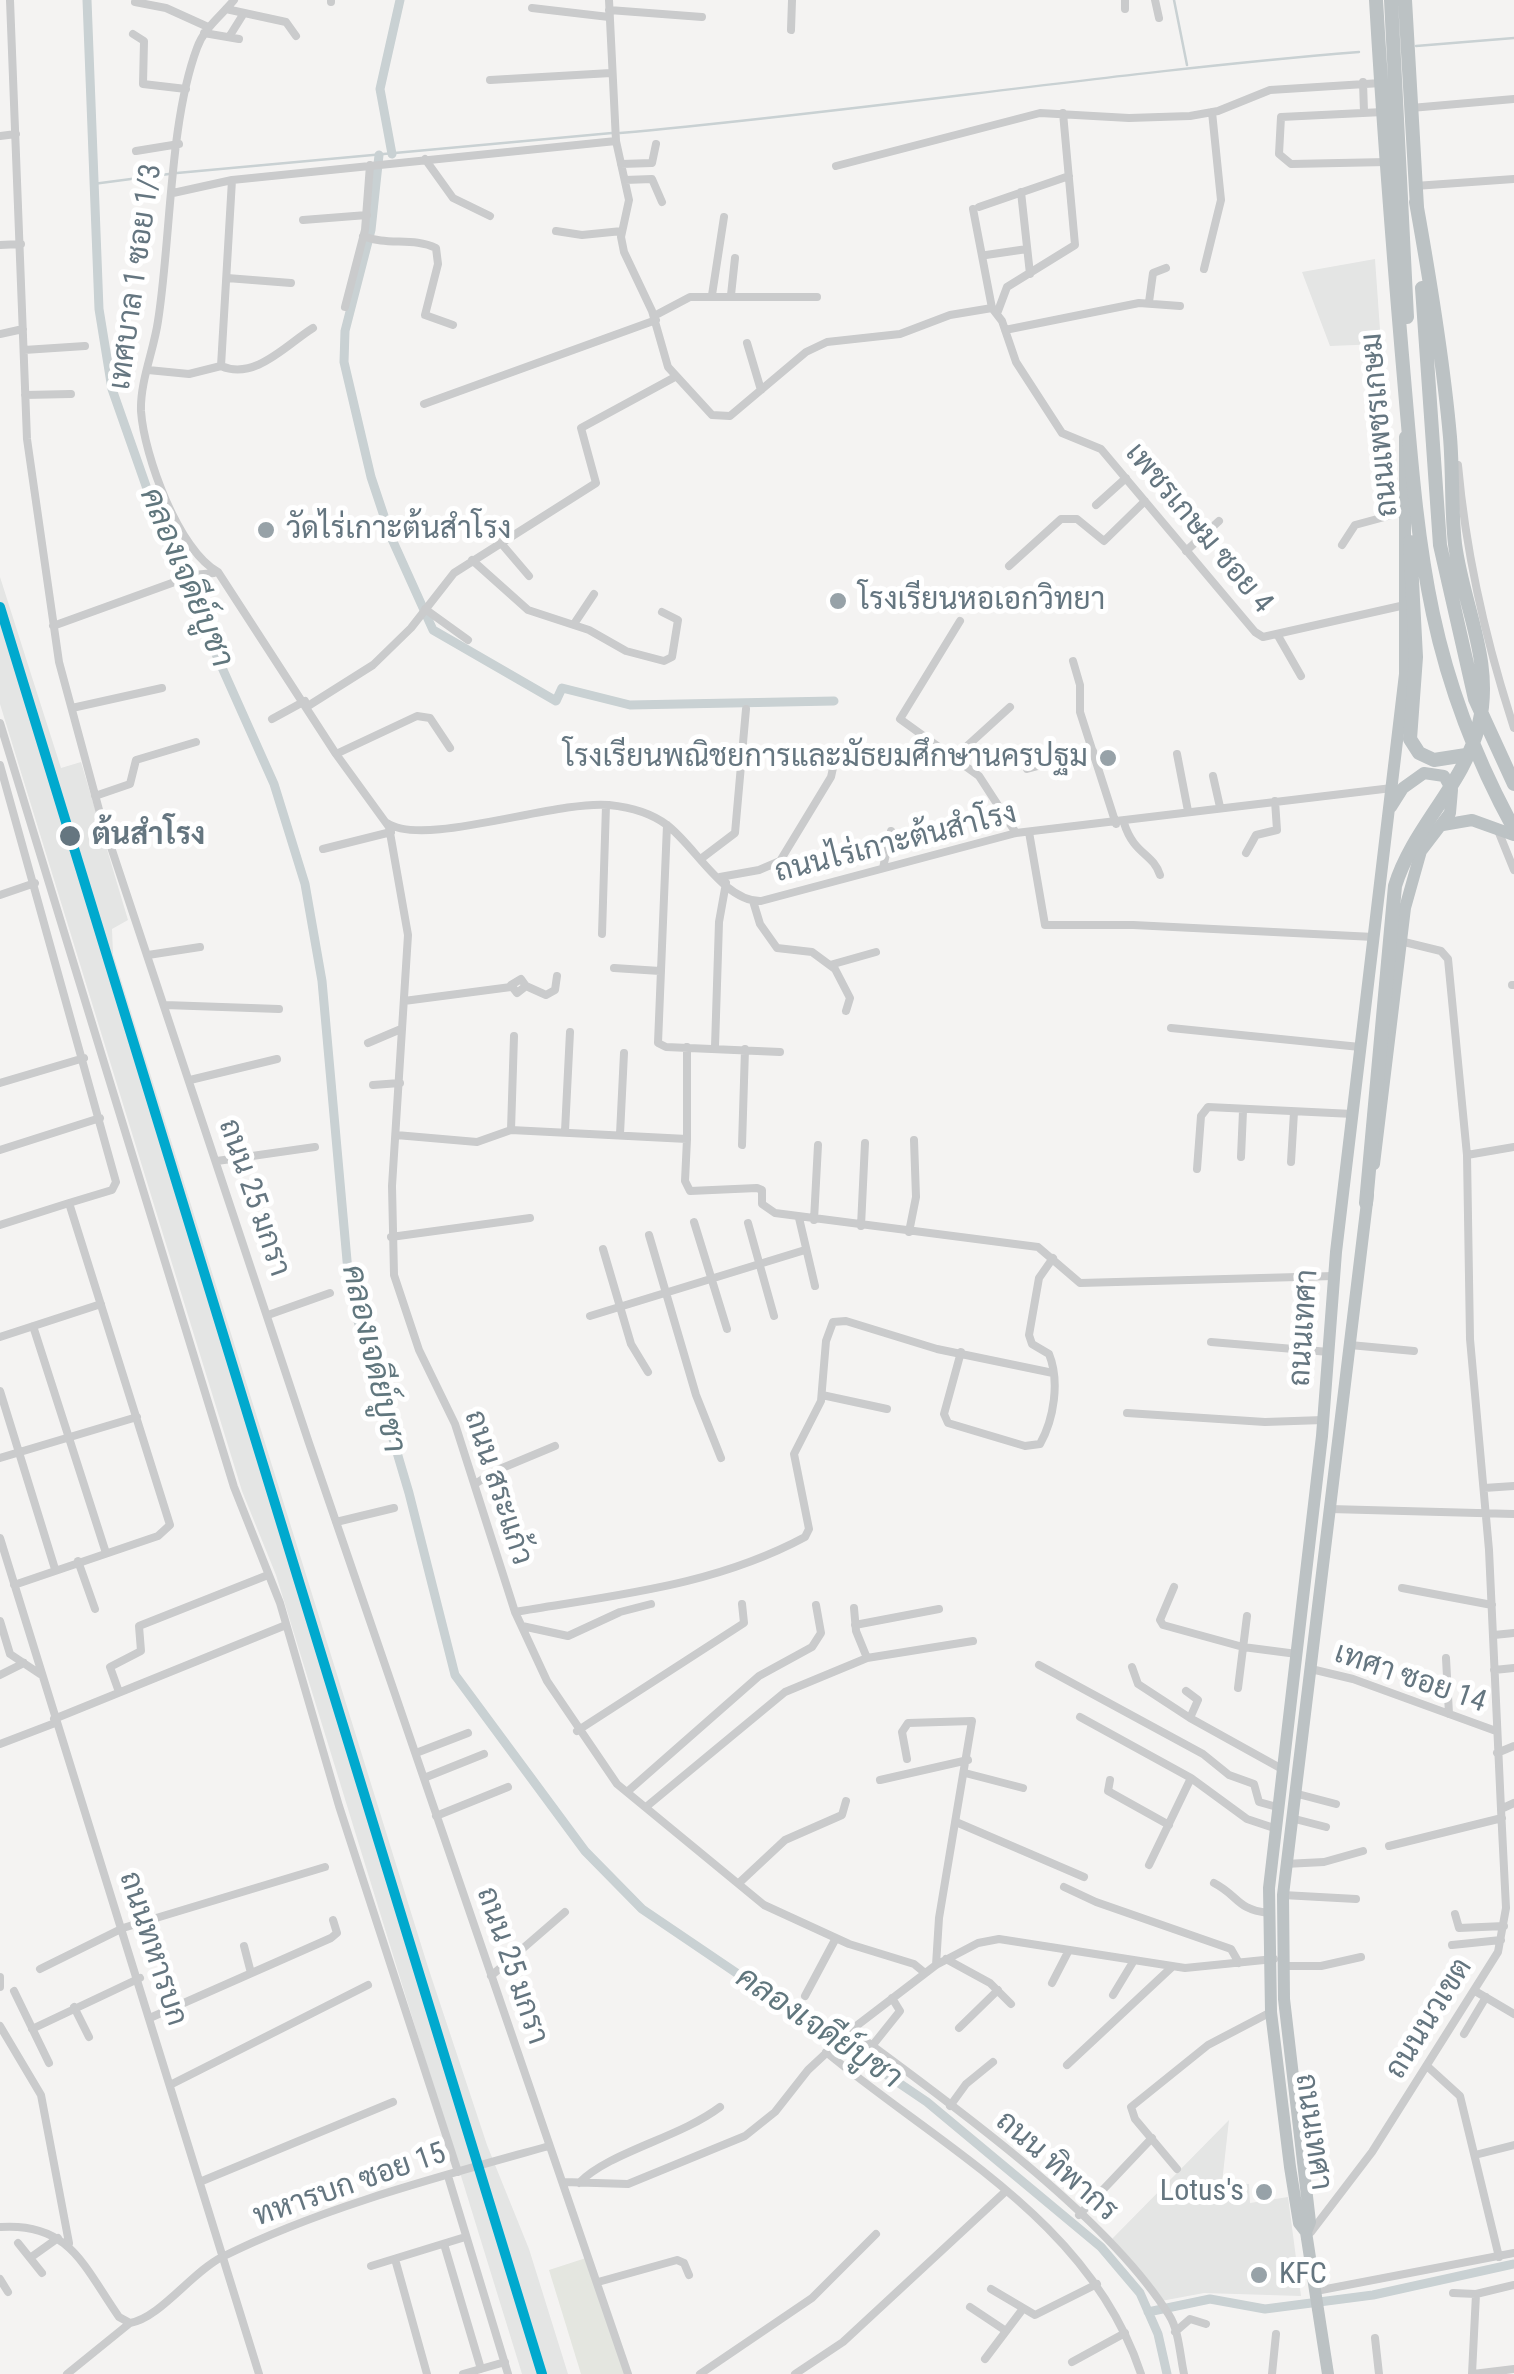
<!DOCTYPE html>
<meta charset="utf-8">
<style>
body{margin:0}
canvas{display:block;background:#f4f3f2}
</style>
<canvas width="1514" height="2374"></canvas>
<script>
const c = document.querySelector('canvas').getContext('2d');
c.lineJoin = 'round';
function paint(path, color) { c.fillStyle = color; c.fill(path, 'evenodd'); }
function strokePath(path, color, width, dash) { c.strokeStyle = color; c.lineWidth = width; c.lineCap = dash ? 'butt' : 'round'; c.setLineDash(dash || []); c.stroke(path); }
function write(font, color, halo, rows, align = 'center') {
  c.font = font + ' "Roboto Condensed",Sarabun,sans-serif'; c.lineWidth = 10; c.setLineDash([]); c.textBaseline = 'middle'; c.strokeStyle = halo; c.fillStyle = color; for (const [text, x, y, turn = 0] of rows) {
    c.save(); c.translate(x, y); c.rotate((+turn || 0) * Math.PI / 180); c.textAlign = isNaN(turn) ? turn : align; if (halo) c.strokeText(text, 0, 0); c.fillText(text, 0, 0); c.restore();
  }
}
const built = new Path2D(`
 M1375,259l6,85 -51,2 -28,-74z
 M0,577l61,191 20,-6 47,158 -16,9 1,25 315,1013 59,178 42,104 39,125h-46l-246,-799 -34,-84 -242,-787z
 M1229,2120l-7,63 27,1 1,19 38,-6 13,99 -97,-3 -43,8 -51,-60z`);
const green = new Path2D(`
 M589,2257l38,117h-46l-32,-104z`);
const stream = new Path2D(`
 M1174,0l13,65
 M1416,46l98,-8
 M620,133c247,-22 492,-61 739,-81
 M177,173l435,-40
 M93,184l76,-10`);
const canal = new Path2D(`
 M87,0l12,309 13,80 53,151 109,244 31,100 17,97 28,313 59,199 46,182 130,176 57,58 285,193 174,145 39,46 18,41 9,40
 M392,154l-12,-65 20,-89
 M379,155l-8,75 -26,101 -1,31 27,115 20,60 42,93 123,71 6,-13 68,17 204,-4
 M1148,2312l62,-13 55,10 108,-14 141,-31`);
const street = new Path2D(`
 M10,0l17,439 32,223 42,155 208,626 319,931
 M234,0c-13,16 -30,28 -37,48 -28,75 -26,191 -39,273 -4,29 -18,60 -17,90 3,45 38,140 77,161l118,182 53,73 19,108 -16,251 2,89 25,75 36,74 60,188 32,69 70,103 147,121 85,39 65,20 11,9
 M609,0l7,141 13,59 -8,37 3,15 28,59 16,56 44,48 18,1 76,-64 21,-10 73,-8 50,-19 42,-7 10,13 14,41 46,71 39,16 154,183 8,5 142,-32
 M1125,0v9
 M1155,0l4,18
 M135,2l31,6 42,19
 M331,2v-2
 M532,8l77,9
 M226,9l60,13 10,14
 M609,10l93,7
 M791,30l1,-30
 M204,33l35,6
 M133,34l11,7 -1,43 43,5
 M229,37l15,-24
 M490,80l121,-7
 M1363,82l1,30
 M1411,108l103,-9
 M1383,112l-102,5 -2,37 12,10 96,-2
 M0,136l16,-2
 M136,151l43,-7
 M425,159l28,39 37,18
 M621,164l31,-1 4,-19
 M836,166l204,-53 89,5 61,-2 28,-5 52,-21 111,-7
 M625,180l27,-1 10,23
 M1415,186l99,-7
 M1021,192l9,82
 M173,193l59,-13 384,-39
 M979,207l90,-31
 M973,209l19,99
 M303,220l64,-5
 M556,231l26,4 40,-4
 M363,236c24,10 50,1 73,12l2,16 -13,51 28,10
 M0,245l21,-1
 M986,255l41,-6
 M1204,269l17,-69 -9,-88
 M227,278l64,5
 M712,295l12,-78
 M731,295l4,-37
 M1149,302l4,-29 13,-5
 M345,307l20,-77 5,-65
 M998,311l9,-24 68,-42 -12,-132
 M654,316l36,-19h127
 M1005,330l134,-27 41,3
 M0,334l23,-5
 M747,343l14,47
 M24,350l61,-4
 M221,366c34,15 66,-22 92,-38
 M148,370l41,4 32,-8 11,-186
 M25,395l46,-1
 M424,404l232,-84
 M1458,465c8,90 28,177 56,263
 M1096,505l30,-27
 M500,542l29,34
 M1342,545l13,-20 48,-13
 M1186,551l33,-30
 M472,560l56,50 61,20 37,21 38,10 8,-4 6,-37 -16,-8
 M1009,566l52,-47h16l27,22 41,-40
 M425,609l43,31
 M960,621l-60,98 79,57 37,57
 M574,624l20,-30
 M53,626l141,-51 20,-2
 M1277,634l24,42
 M1073,661l7,24v27l36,112
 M308,706l65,-41 38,-37 43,-55 142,-90 -15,-55 94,-51
 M72,708l90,-20
 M272,719l33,-18
 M0,723l234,764 46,116 59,203 119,366
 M336,754l81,-38 13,2 20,30
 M1177,754l11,57
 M955,757l55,-50
 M0,765l116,417 -4,8 -43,13 101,322 -12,11 -144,49
 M1027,769l66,-18
 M1213,776l7,31
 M95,796l35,-12 6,-24 60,-18
 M387,823c37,25 168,-23 222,-18 20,2 42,8 58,20 28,21 57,77 94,76l255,-68 376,-45
 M1124,823c10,32 29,30 36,52
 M667,825l-9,218 8,4 114,5
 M1497,828l17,42
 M1029,832l16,93h88l241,12
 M323,849l68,-17
 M1246,853l10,-18 21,-5 -2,-29
 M702,858l33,-25 11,-124
 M883,868l8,-37
 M720,877l39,-7 21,-9 51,-84 2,-9 -7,-7
 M0,895l35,-12
 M753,901l7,23 17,24 35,4 23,17 15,29 -4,13
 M602,934l4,-129
 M1400,941l41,10 7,8 19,196 3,184 19,211 12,259
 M148,955l52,-8
 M830,965l46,-13
 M614,968l46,3
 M1512,985h2
 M526,986l-9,7 -6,-8 10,-6 5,7 20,9 9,-5 2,-14
 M404,1001l107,-14
 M165,1005l114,4
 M1171,1028l189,19
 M368,1043l33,-14
 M687,1047v92
 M715,1047l4,-125 7,-39
 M190,1080l87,-21
 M0,1083l84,-25
 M373,1085l27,-2
 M511,1130l3,-94
 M565,1131l5,-99
 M620,1134l4,-81
 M396,1135l81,7 34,-12 176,9 -2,42 5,10 67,-3 5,2v14l13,9 263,34 42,36 254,-7
 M742,1145l3,-96
 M0,1150l100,-32
 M1467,1155l47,-8
 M1241,1157l2,-46
 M217,1161l98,-14
 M1291,1162l3,-50
 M1197,1169l4,-53 7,-9 145,7
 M799,1218l16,68
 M814,1220l4,-75
 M694,1222l33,107
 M748,1223l26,93
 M0,1225l69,-22
 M861,1226l4,-83
 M909,1232l7,-35 -2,-57
 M649,1235l47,160 25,63
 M391,1237l139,-19
 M603,1249l28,95 17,28
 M268,1315l62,-22
 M590,1316l215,-66
 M33,1326l73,227
 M0,1337l101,-33
 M1211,1342l118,10
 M1350,1345l64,6
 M961,1352l-17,62 4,9 77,23 15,-2c14,-25 20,-63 9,-90l-17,-10 -3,-9 10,-57 14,-20
 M0,1391l55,178
 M822,1395l65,14
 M1127,1413l138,9 58,-2
 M0,1458l137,-41
 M475,1484l20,-13 60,-25
 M1484,1488l30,-2
 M1330,1509l184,5
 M336,1522l58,-14
 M0,1538l259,836
 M78,1561l17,48
 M1174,1587l-14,33 3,5 80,22 54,7
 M1402,1588l90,17
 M854,1608l2,23 11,27
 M515,1612c100,-17 199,-26 290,-75l4,-8 -15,-75 27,-53 5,-60 7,-19 13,-1 91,28 116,24
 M0,1621l10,33 30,20
 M855,1625l84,-16
 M522,1626l46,10 52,-24 31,-8
 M1494,1635l20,-2
 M1446,1658l3,56
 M1039,1665l164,89 26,21 25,9 5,18 18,5
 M1132,1667l6,17 52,34
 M1311,1669l42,10 143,52
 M1494,1670l20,-2
 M0,1675l24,-12
 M1238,1688l9,-72
 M1186,1691l12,9 -8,18 92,51
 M119,1692l-9,-25 31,-16 -2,-25 129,-51
 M1080,1717l111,61 56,41 27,9
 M54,1719l232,-94
 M577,1731l167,-108 -2,-19
 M0,1744l55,-21
 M416,1753l52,-20
 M1497,1753l17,-7
 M907,1759l-5,-27 6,-9 64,-2 -33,197 -3,47
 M965,1773l58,15
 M424,1778l60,-24
 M880,1780l88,-20
 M1110,1780l-2,11 61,34
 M627,1792l132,-116 53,-29 9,-14 -5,-28
 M1294,1793l42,11
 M646,1807l139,-115 82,-34 106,-17
 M436,1816l72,-29
 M1291,1818l35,9
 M956,1822l128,55
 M1389,1846l113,-28
 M1285,1864l39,-2 39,-11
 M1149,1865l42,-87
 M739,1883l46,-43 57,-25 4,-14
 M1214,1883c25,13 22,26 54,30
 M1064,1887l32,15 135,47 8,14
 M1283,1895l73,4
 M1455,1914l4,14 45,-2
 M1452,1945l49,-5
 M244,1946l7,27
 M946,1959l44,24 21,21
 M1282,1966h39l40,-9
 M40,1969l83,-41 202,-61
 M491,1976l74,-64
 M0,1977v10
 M1052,1983l16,-31
 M14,1991l35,72
 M1475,1991l39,23
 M1113,1995l20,-33
 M805,1996l31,-58
 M74,2007l15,30
 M152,2017l179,-79 6,-5 -4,-13
 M0,2026l41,69 28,148
 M959,2028l39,-38
 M32,2029l108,-51
 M851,2030c96,71 255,184 318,285 10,15 11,41 15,59
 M1464,2034l22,-37
 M872,2046l28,-35 -8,-13
 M826,2052c116,96 265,170 315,322
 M1067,2065l105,-98
 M1427,2066l33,30 39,161
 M172,2084l196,-99
 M950,2106l16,-22 27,-22
 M1475,2155l39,-10
 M1177,2169l-42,-50 -4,-12 77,-62 63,-33
 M448,2176l60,198
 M202,2181l191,-79
 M564,2182l64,2 117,-48 30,-24 33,-42 43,-40 85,-65 42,-22 21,-4 186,29 89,-9
 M579,2183c30,-31 100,-45 141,-76
 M1079,2215l73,-77
 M0,2227c70,-5 84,40 119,90l11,6c30,-5 62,-51 92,-66 100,-50 220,-81 327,-111
 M1311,2232l61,-80 126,-200 8,-44 -5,-99 13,-6
 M18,2243l24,30
 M444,2244l37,125
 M30,2258l28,-20
 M395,2259l32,115
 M371,2266l91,-28
 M0,2279l8,13
 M598,2282l79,-22 7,3 5,12
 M991,2289l44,26 62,-31
 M1316,2291l198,-38
 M1453,2293l23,1 38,-9
 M970,2307l36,24
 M1175,2332l15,-13 16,5
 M1375,2338l4,36
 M985,2359l37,-49
 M1072,2362l53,-29
 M67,2374l63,-51
 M463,2374l42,-12
 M700,2374l112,-76 64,-64
 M795,2374l48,-32 163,-151
 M1272,2374l4,-40
 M1472,2374l4,-80
 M1473,2374l41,-5`);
const primary = new Path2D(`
 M1443,825l29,-5 42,15
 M1374,1164l31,-256 16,-57 29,-38 2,-23 -8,-14 -20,-3 -21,15 -12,19
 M1306,2232l-7,-9 -9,-56 -19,-155 -2,-124 53,-452 14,-184 69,-578v-237
 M1328,2374l-22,-142 4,-10 -26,-223 -1,-104 85,-701`);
const highway = new Path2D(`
 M1376,0c7,119 16,237 26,355 16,184 21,308 112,474
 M1391,0l16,317
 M1405,0l12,207
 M1422,288l18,257 35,154 39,85
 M1410,542l6,115 -6,82 9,14 15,7 32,-5
 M1366,1203l29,-317c18,-59 70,-102 84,-162 15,-63 -16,-118 -24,-180 -4,-35 -2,-71 -5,-107 -7,-79 -20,-157 -34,-235`);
const rail1 = new Path2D(`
 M0,607l542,1767`);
const markers = [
 [266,530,10,"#97a2a8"],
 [838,601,10,"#97a2a8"],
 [1108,758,10,"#97a2a8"],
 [70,836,12,"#657680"],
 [1264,2192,10,"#97a2a8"],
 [1259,2275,10,"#97a2a8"]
];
const streetNames = [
 ["เทศบาล 1 ซอย 1/3",137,277,-82],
 ["ถนนเพชรเกษม",1381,425,-95],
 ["เพชรเกษม ซอย 4",1198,529,50],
 ["ถนนไร่เกาะต้นสำโรง",896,844,-14],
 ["ถนน 25 มกรา",253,1198,71],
 ["ถนนเทศา",1305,1328,-86],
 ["ถนน สระแก้ว",497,1488,72],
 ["เทศา ซอย 14",1410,1679,19],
 ["ถนนทหารบก",152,1949,72],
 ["ถนน 25 มกรา",511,1966,71],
 ["ถนนนวเขต",1430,2019,-58],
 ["ถนนเทศา",1312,2132,82],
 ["ถนน ทิพากร",1056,2167,41],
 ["ทหารบก ซอย 15",350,2186,-19]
];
const poiNames = [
 ["วัดไร่เกาะต้นสำโรง",286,530],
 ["โรงเรียนหอเอกวิทยา",858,601],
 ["โรงเรียนพณิชยการและมัธยมศึกษานครปฐม",1088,758,"right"],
 ["Lotus's",1244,2192,"right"],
 ["KFC",1279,2275]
];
const stopNames = [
 ["ต้นสำโรง",92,836]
];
const waterNames = [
 ["คลองเจดีย์บูชา",185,578,67],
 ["คลองเจดีย์บูชา",372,1359,77],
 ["คลองเจดีย์บูชา",818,2029,34]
];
paint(built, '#e4e5e4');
paint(green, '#e4e6e0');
strokePath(stream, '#c9d1d3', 2.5);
strokePath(canal, '#c9d1d3', 9);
strokePath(street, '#cacbcc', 8);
strokePath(primary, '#bcc2c4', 12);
strokePath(highway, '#bcc2c4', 14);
strokePath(rail1, '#00a9ce', 10);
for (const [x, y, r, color] of markers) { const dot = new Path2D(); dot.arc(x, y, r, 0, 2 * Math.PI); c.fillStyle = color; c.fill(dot); strokePath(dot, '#fff', 4); }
write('30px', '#657680', '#fff', streetNames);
write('30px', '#657680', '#fff', poiNames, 'left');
write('bold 30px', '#657680', '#fff', stopNames, 'left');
write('italic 32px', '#61777e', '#fff', waterNames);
</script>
